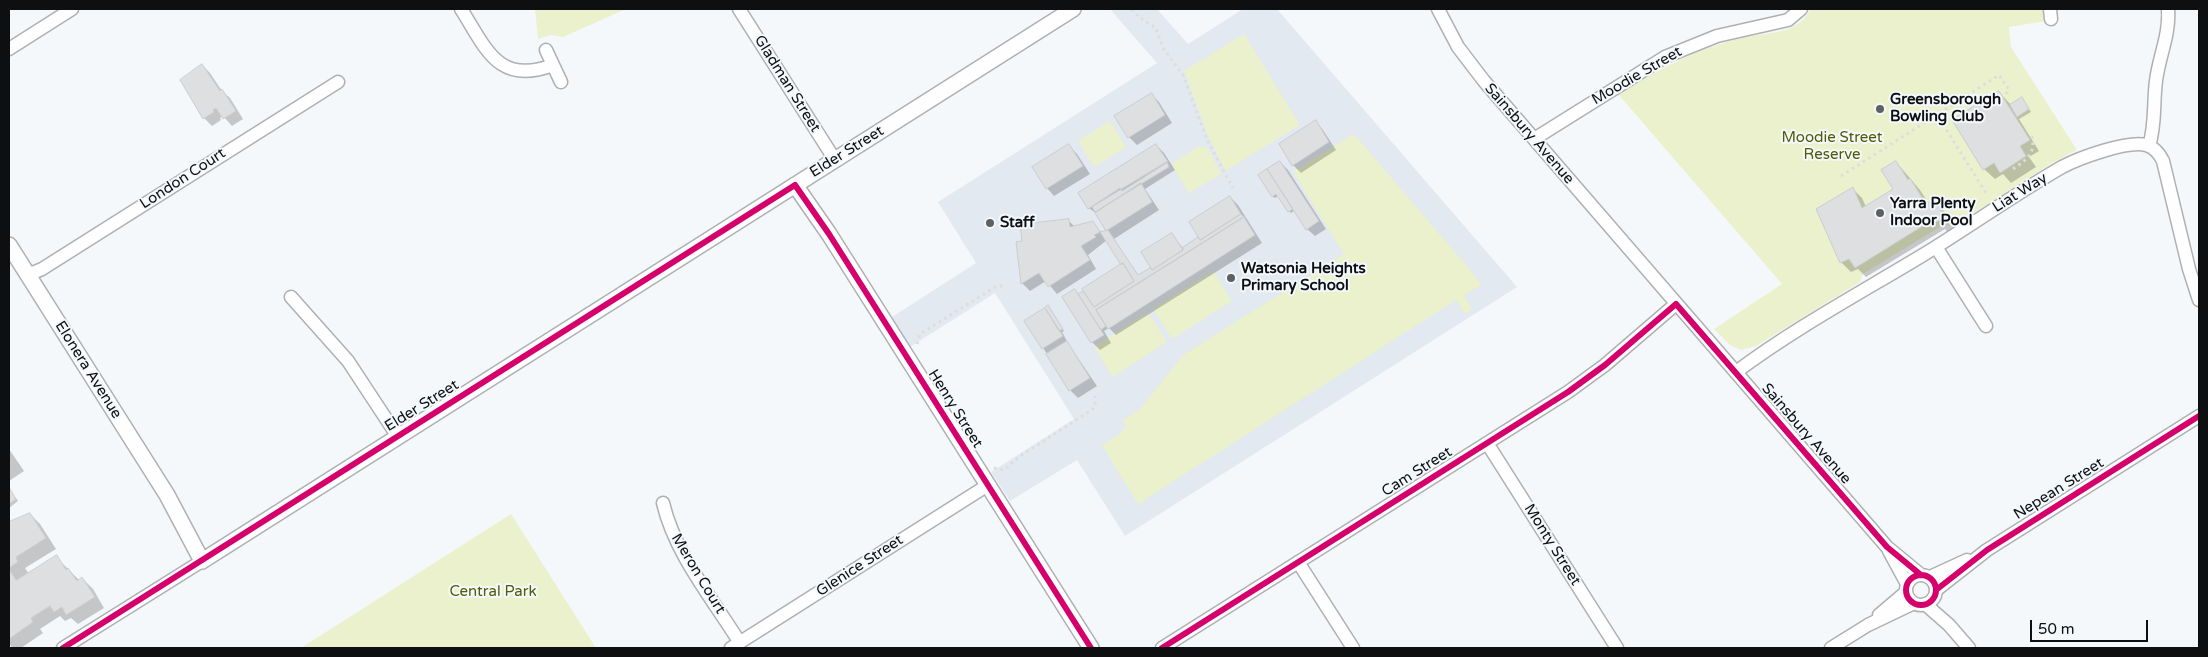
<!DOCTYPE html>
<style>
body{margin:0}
#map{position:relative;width:2208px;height:657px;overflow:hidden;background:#f5f8fb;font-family:"Varela Round",sans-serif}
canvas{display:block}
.frame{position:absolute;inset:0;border:10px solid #0d0f10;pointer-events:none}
.scale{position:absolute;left:2030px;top:620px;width:118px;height:22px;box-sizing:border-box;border:2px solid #0d0f10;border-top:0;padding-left:6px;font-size:15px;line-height:18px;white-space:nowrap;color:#0d0f10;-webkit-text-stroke:4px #f3f8fd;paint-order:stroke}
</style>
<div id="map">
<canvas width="2208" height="657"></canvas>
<div class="frame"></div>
<div class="scale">50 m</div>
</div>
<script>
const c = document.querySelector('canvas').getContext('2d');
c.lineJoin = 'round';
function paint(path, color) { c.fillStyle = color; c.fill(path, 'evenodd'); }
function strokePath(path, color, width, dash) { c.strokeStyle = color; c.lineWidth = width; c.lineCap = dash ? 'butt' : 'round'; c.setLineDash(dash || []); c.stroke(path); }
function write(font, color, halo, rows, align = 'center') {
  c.font = font + ' "Varela Round",sans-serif'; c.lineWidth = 4; c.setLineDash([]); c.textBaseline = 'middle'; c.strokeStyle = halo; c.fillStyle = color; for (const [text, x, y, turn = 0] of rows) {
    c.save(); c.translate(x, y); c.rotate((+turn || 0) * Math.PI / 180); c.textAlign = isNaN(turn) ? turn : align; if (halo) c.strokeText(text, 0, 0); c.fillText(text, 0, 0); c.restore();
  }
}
const built = new Path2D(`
 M1110,9h47l31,35 55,-35h34l240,278 -392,249 -48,-76 -67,41 -19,-29 83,-53 -79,-126 -85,54 -18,-30 84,-54 -38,-61 219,-139z`);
const green = new Path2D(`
 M535,9h91l-63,28 -12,-2 -13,4z
 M1810,9h233l3,12 -37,6 2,20 66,103 -25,13 -99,63 -10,-1 -80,49 -3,8 -104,64 -15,4 -11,-5 -16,-16 68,-45 -164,-190c41,-25 82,-47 129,-57 23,-5 52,-3 63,-28z
 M1244,34l56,91 -75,46 -18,-38 -23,-62z
 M1110,121l16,26 -32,20 -16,-26z
 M1354,134l128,150 -18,12 8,13 -7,5 -9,-14 -318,204 -36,-59 17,-10 7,-9 -3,-6 17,-11 43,-54 161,-101 -51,-82z
 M1199,146l9,2 13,26 -32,19 -18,-29z
 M1213,271l19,30 -60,38 -19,-30z
 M1148,312l19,30 -54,35 -19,-30z
 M511,514l85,134h-295z`);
const shadow = new Path2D(`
 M202,65l8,8 12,18 8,7 13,21 -11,7 -9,-10 -3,2 1,2 -9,6 -8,-8z
 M1999,92l12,13 13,-4 7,11 -12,7 20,32 -10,6 7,10 -25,16 -8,-9 -8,5 -11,-10z
 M1151,94l8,8 13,21 -35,22 -8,-8z
 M1316,122l7,8 13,20 -35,23 -8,-8z
 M1156,145l8,8 11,17 -30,19 14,21 -45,29 24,38 16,-4 17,-39 12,14 17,-11 30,-40 8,8 24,38 -146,92 -7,-7 -5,3 7,12 -11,7 -8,-8 -17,-52 4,5 44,-30 -16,-25 -19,15 8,14 -39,25 -11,-13 -16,10 -8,-8 -5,-40 6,-1 45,-22 7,7 17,-4 10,10 6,-2 -10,-16 -9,-7z
 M1069,146l8,8 13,20 -36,22 -7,-8z
 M1280,162l8,8 38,59 -11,7 -8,-7 -12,-19 -4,3 -12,-18 -4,3 -3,-2z
 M1896,162l24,28 9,14 5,-3 10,10 10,17 -7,4 -2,-3 -79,48 -8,-8 -7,3 -10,-10 11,-74 10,10 4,9 29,-17z
 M1050,309l14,22 -2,1 7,13 28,41 -19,12 -8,-8 -44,-69z
 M9,449l15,22 -15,10z
 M9,489l9,12 -9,7z
 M30,514l10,10 16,25 -31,19 4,6 27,-17 23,23 3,-2 11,11 11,19 -26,16 -7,-6 -6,3 -5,-5 -20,13 3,4 -22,15h-8l-4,-4v-122z`);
const building = new Path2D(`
 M202,64l18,27 2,-2 14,22 -13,8 -7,-11 -3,2 1,2 -11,7 -23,-39z
 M1999,91l31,49 -10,6 6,10 -26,17 -6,-10 -11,7 -31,-50z
 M1152,93l13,22 -37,23 -14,-22z
 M2022,97l7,12 -12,8 -7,-12z
 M1316,120l13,22 -37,24 -13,-22z
 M1069,144l14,22 -37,23 -14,-22z
 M1156,144l12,18 -46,29 -2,-3 -32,21 -10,-16z
 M1280,161l39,60 -13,9 -39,-61z
 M1896,161l12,19 2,-2 16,26 8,-5 11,18 -9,5 -2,-3 -79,49 -6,-9 -9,4 -24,-54 37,-22 9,21 31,-19 -12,-19z
 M1167,162l2,5 -74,45 -3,-5z
 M1267,169l26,40 -5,3 -12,-18 -4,3 -14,-22z
 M1141,183l11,19 -46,29 -11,-18z
 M1230,196l11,18 -41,26 -11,-18z
 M1241,214l3,3 -148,93 10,16 -5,4 -23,-36 5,-3 11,16 40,-26 -11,-18 -2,2 -21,-33 8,-2 30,45 12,-7 2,2 31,-20v-3l15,-10 2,3z
 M1244,217l11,18 -147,94 -12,-19z
 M1069,219l1,8 23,-6 7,11 -6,3 2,2 -15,9 9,14 -42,27 -9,-14 -18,11 -5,-42 6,-1 -2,-16z
 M1172,233l11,17 -31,20 -11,-18z
 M1123,263l11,18 -40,26 -12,-18z
 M1075,289l29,46 -13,8 -29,-46z
 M1048,305l15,24 -4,2 -14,-23z
 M1045,308l18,28 -21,13 -18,-28z
 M1067,341l23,37 -21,13 -23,-37z
 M9,487l7,12 -7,5z
 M30,513l16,25 -30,19 2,5 -9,6v-46z
 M57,555l9,15 2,-2 9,13 5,-4 13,20 -29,18 -4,-8 -8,5 -4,-6 -19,12 2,4 -24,17v-70l7,11z`);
const path = new Path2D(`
 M1132,9l7,8 17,11 7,20 20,27 24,65 26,48
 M1932,118l4,5 8,3 42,67
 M2013,169c13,-9 23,-15 19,-33
 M1841,176l158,-101 10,15 -6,7
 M917,344l3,-10 77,-48h7
 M994,468l10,2 16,-14 72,-46 3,-4v-10`);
const minor = new Path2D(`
 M461,9c25,39 37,77 92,56
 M739,9l96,151
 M1438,9l20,38 26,34 403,466 34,28
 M2050,9l1,10
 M9,49l63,-40
 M546,50l15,32
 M1534,139l131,-82 52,-21 71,-16 13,-11
 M2149,146c7,-22 4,-43 7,-65 3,-25 14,-46 12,-72
 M1936,247l50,79
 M28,275l14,-6 296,-187
 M291,297l57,64 50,76
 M1736,372c59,-44 124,-79 187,-117 47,-29 92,-61 139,-88 17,-9 66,-27 84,-22 8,2 13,8 17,16l26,108 10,31
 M1487,443l130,205
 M663,503c12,51 49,95 77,140
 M1889,551l18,33
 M1298,562l55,86
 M1906 590a15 15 0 1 1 30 0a15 15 0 1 1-30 0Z
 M1930,577l37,-17
 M1936,590l51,-40 212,-134
 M1925,604l24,21 20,23
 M1879,615l27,-23
 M63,648l139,-87
 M731,648l257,-163
 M1162,648l406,-256 37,-27 71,-61
 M1831,648l37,-23 46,-22`);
const tertiary = new Path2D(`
 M795,185l34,49 262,414
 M9,245l158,250 35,66 871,-552`);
const cycleway = new Path2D(`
 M1906 590a15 15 0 1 1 30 0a15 15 0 1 1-30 0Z
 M1936,590l51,-40 212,-134
 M63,648l732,-463 34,49 262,414
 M1162,648l406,-256 37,-27 71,-61 211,243 34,28`);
const markers = [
 [1880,109,5,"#5e6162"],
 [1880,213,5,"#5e6162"],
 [990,223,5,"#5e6162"],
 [1231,278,5,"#5e6162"]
];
const streetNames = [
 ["Moodie Street",1637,76,-30],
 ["Gladman Street",787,84,58],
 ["Sainsbury Avenue",1529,134,49],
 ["Elder Street",847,152,-32],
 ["London Court",183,179,-33],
 ["Liat Way",2020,193,-32],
 ["Elonera Avenue",88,370,58],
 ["Elder Street",422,406,-32],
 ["Henry Street",955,409,58],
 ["Sainsbury Avenue",1806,434,49],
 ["Cam Street",1417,472,-32],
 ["Nepean Street",2059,489,-32],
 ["Monty Street",1552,545,58],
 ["Glenice Street",860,566,-33],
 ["Meron Court",698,574,59]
];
const poiNames = [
 ["Greensborough",1890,100],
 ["Bowling Club",1890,117],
 ["Yarra Plenty",1890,204],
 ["Indoor Pool",1890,221],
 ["Staff",1000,223],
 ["Watsonia Heights",1241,269],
 ["Primary School",1241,286]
];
const parkNames = [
 ["Moodie Street",1832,138],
 ["Reserve",1832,155],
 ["Central Park",493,592]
];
paint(built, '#e2e9f0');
paint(green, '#ebf1cc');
paint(shadow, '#0003');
paint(building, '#dddfe1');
strokePath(building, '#cbced0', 1);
strokePath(minor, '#afb0b2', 15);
strokePath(tertiary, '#afb0b2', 18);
strokePath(path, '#dcddde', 3, [2.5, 4]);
strokePath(minor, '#fefefe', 12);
strokePath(tertiary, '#fefefe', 15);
strokePath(cycleway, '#d6006c', 6);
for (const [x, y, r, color] of markers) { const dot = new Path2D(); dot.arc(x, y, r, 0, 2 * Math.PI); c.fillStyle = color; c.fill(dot); strokePath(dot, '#f3f8fd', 2); }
write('15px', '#0d0f10', '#f3f8fd', streetNames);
write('bold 15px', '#0d0f10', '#f3f8fd', poiNames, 'left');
write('15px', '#535a00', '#f3f8fd', parkNames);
</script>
